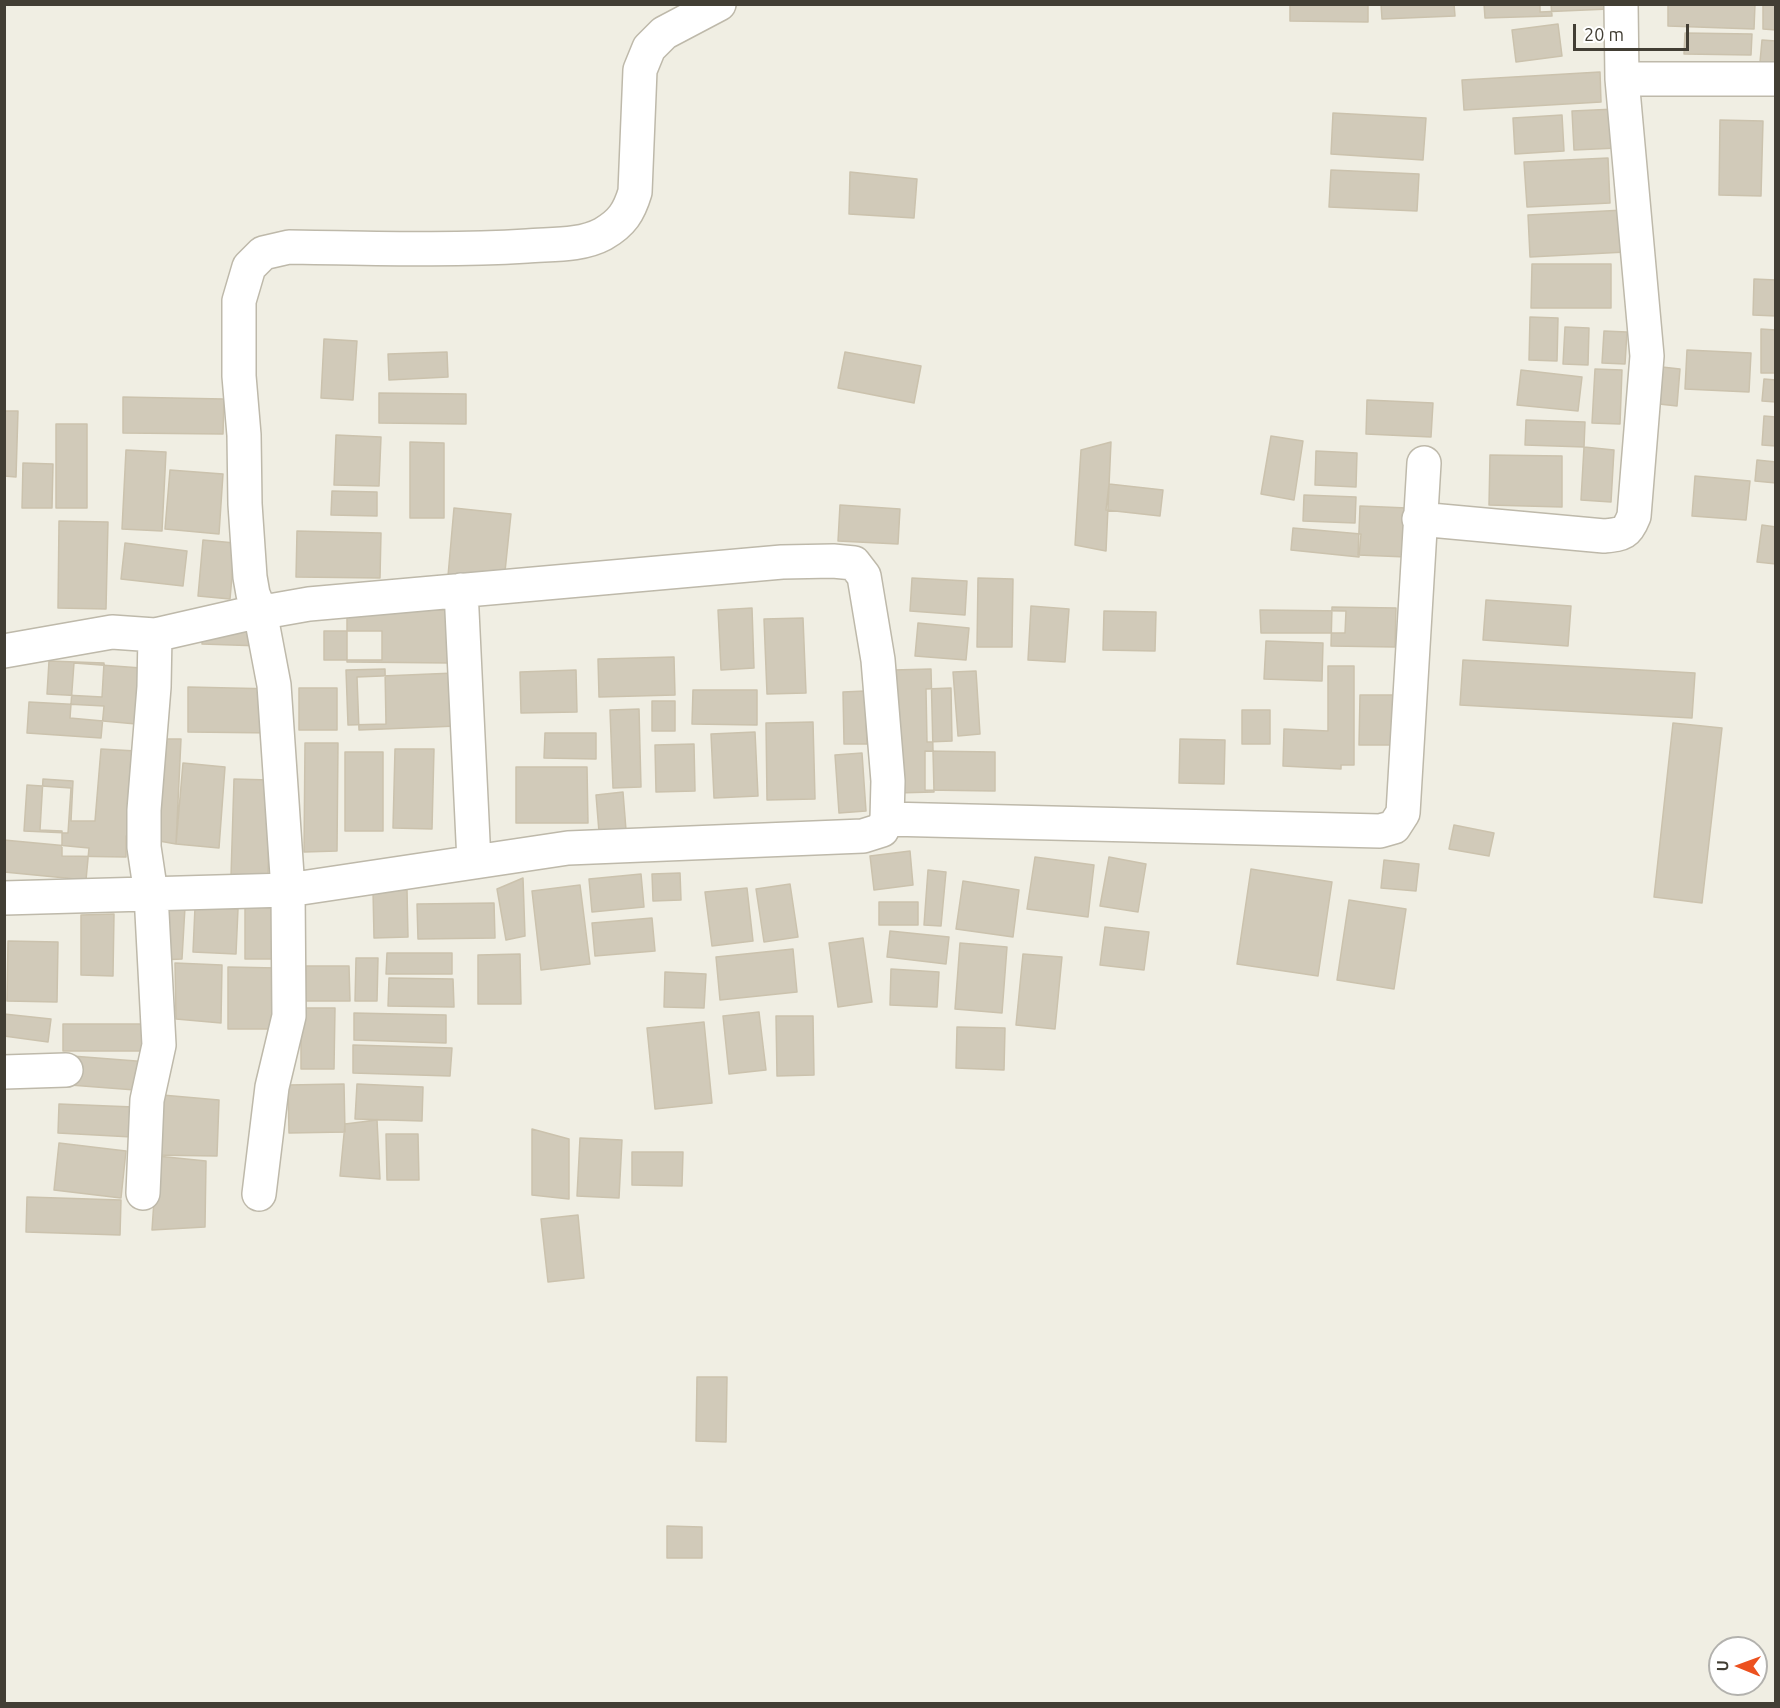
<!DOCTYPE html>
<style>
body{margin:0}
#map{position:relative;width:1780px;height:1708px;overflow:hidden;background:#f0eee3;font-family:Ubuntu,sans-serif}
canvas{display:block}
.frame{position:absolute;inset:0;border:6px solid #423e34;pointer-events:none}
.north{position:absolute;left:1708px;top:1636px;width:60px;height:60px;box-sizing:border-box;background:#fff;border:2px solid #b3b2ae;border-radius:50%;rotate:271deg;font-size:16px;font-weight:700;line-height:24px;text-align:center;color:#423e34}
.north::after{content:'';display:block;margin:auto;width:21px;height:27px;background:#ec511f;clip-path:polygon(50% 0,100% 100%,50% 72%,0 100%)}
.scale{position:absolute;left:1573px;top:24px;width:116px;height:27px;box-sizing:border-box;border:3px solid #423e34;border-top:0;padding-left:8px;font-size:18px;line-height:21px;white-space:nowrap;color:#423e34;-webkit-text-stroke:4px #fff;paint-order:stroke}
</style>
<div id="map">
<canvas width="1780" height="1708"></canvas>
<div class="frame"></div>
<div class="north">U</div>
<div class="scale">20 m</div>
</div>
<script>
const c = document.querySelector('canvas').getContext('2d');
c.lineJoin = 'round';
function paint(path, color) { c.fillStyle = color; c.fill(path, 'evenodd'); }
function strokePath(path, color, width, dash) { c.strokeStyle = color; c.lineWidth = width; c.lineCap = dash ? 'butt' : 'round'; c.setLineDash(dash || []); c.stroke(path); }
const building = new Path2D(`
 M1290,4h78v18l-78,-1z
 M1381,4h73l1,12 -73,3z
 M1484,4h67l1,12 -67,2z
 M1540,4h69v5l-69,3z
 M1668,4h87l-1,25 -86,-3z
 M1763,4h13v26l-13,-1z
 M1558,24l4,32 -46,6 -4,-32z
 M1685,33l67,1 -1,21 -67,-1z
 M1762,40l14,1v22l-16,-1z
 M1600,72l1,30 -137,8 -2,-30z
 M1616,109l2,39 -44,2 -2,-39z
 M1333,113l93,5 -3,42 -92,-6z
 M1562,115l2,36 -49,3 -2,-36z
 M1720,120l43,1 -2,75 -42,-1z
 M1608,158l2,45 -83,4 -3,-45z
 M1331,170l88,4 -2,37 -88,-4z
 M850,172l67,7 -3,39 -65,-4z
 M1624,210l2,42 -96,5 -2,-42z
 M1532,264h79v44h-80z
 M1754,279l22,1v36l-23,-1z
 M1530,317l28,1 -1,43 -28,-1z
 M1565,327l24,1 -1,37 -25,-1z
 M1761,329l15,1v43h-15z
 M1604,331l23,1 -2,32 -23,-1z
 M324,339l33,2 -4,59 -32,-2z
 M1687,350l64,3 -2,39 -64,-3z
 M447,352l1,25 -59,3 -1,-26z
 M845,352l76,14 -7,37 -76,-15z
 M1653,366l27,3 -3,37 -27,-3z
 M1595,369l27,1 -2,54 -28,-1z
 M1521,370l61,7 -4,34 -61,-6z
 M1764,379l12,1v22l-14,-1z
 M379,393l87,1v30l-87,-1z
 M123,397l101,2 -1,35 -100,-1z
 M1367,400l66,3 -2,34 -65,-3z
 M4,411h14l-2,66 -12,-1z
 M1764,416l12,1v29l-14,-1z
 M1526,420l59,2 -1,25 -59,-2z
 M56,424h31v84h-31z
 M336,435l45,2 -2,49 -45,-1z
 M1271,436l32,5 -9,59 -33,-6z
 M410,442l34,1v75h-34z
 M1111,442l-5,109 -31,-6 6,-95z
 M1584,447l30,3 -3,52 -30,-2z
 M126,450l40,2 -4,79 -40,-2z
 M1316,451l41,2 -1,34 -41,-2z
 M1490,455l72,1v51l-73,-2z
 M1757,460l19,2v21l-21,-2z
 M23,463l30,1 -1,44h-30z
 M170,470l53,4 -4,60 -54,-5z
 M1695,476l55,5 -4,39 -54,-4z
 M1109,484l54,6 -3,26 -54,-6z
 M332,491l45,1v24l-46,-1z
 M1304,495l52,2 -1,26 -52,-2z
 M840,505l60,4 -2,35 -60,-3z
 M1360,506l47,2 -1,49 -48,-2z
 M454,508l57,6 -7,67 -56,-5z
 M59,521l49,1 -2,87 -48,-1z
 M1762,525l14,2v37l-19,-2z
 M1293,528l68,6 -2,23 -68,-7z
 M297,531l84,2 -1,45 -84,-1z
 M203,540l32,3 -5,56 -32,-3z
 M125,543l62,8 -4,35 -62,-7z
 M912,578l55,3 -2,34 -55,-4z
 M978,578l35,1 -1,68h-35z
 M1486,600l85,6 -3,40 -85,-6z
 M1031,606l38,3 -4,53 -37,-2z
 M1332,607l64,1 -1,39 -64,-1z
 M752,608l2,60 -33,2 -3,-60z
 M347,610h105l-1,53 -104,-1z
 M1260,610l86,1 -1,22h-84z
 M1104,611l52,1 -1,39 -52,-1z
 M203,615l59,2 -1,29 -59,-2z
 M803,618l3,75 -39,1 -3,-75z
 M918,623l51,5 -3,32 -51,-4z
 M324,631h58v29h-58z
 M1266,641l57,2 -1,38 -58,-2z
 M674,657l1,38 -76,2 -1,-38z
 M1463,660l232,13 -3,45 -232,-13z
 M49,661l55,2 -2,34 -55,-3z
 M74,663l67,5 -5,56 -66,-6z
 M1328,666h26v99h-13v4l-58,-3 1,-37 44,2z
 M385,669l1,55 -38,1 -2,-55z
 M931,669l3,123 -39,1 -2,-123z
 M576,670l1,42 -56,1 -1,-41z
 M976,671l4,63 -22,2 -5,-64z
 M455,673l2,53 -98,4 -2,-53z
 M188,687l88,2v44l-88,-1z
 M299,688h38v42h-38z
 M951,688l1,53 -25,1 -1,-53z
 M693,690h64v35l-65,-1z
 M865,691l2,53h-23l-1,-52z
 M1360,695h34l-1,50h-34z
 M652,701h23v30h-23z
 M29,702l75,4 -3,32 -74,-5z
 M639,709l2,78 -28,1 -3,-78z
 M1242,710h28v34h-28z
 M813,722l2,77 -48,1 -1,-77z
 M1673,723l49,5 -20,175 -48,-6z
 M755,732l3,64 -44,2 -3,-64z
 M545,733h51v26l-52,-1z
 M154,739h27l-5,105 -28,-5z
 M1180,739l45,1 -1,44 -45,-1z
 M305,743h33l-1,108 -33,1z
 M694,744l1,47 -39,1 -1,-47z
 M101,749l35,2 -6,85h-4v21l-64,-1v-25l-22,-1 3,-51 30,2 -2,40h24z
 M395,749h39l-2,80 -39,-1z
 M925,751l70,1v39l-70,-1z
 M345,752h38v79h-38z
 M862,753l4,58 -27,2 -4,-58z
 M183,763l42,4 -6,81 -43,-4z
 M516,767h71l1,56h-72z
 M234,779l36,1 -2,97 -37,-1z
 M27,785l44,3 -3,45 -44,-2z
 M623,792l3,38 -27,2 -3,-37z
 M1454,825l40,8 -5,23 -40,-7z
 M4,840l85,8 -3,32 -82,-8z
 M910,851l3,34 -39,5 -4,-34z
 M1035,857l59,8 -6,52 -61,-8z
 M1109,857l37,7 -8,48 -38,-6z
 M1384,860l35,4 -3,27 -35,-3z
 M1251,869l81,13 -14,94 -81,-12z
 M928,870l18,2 -5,54 -17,-1z
 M680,873l1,27 -28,1 -1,-27z
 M641,874l3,33 -52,5 -3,-33z
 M523,878l2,58 -19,4 -9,-51z
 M963,881l56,9 -6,47 -57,-8z
 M790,884l8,53 -34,5 -8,-53z
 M580,885l10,79 -49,6 -9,-79z
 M747,888l6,53 -41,5 -7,-54z
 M373,890h34l1,47 -34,1z
 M1349,900l57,9 -12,80 -57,-9z
 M879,902h39v23h-39z
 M494,903l1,35 -77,1 -1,-35z
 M157,906l28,1 -3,52 -23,1z
 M279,906v53h-34v-52z
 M195,907l43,2 -2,45 -43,-2z
 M114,914l-1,62 -32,-1v-60z
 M652,918l3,33 -60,5 -3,-33z
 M1105,927l44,5 -5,38 -44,-5z
 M890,931l59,6 -3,27 -59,-7z
 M863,938l9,64 -34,5 -9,-64z
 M8,941l50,1 -1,60 -50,-1z
 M960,943l47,4 -5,66 -47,-4z
 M793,949l4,43 -77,8 -4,-43z
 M387,953h65v21h-66z
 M520,954l1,50h-43v-49z
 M1023,954l39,3 -7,72 -39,-4z
 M356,958h22l-1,43h-22z
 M175,963l47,2 -1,58 -45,-4z
 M306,966h43l1,35h-44z
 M228,967l49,1v61h-49z
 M891,969l48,3 -2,35 -47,-2z
 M665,972l41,2 -2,34 -40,-1z
 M389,978l64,1 1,28 -66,-1z
 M301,1008h34l-1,61h-33z
 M759,1012l7,58 -37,4 -6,-58z
 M354,1013l92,2v28l-92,-3z
 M4,1014l47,5 -3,23 -44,-6z
 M776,1016h37l1,59 -37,1z
 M704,1022l8,81 -57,6 -8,-81z
 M63,1024h79l1,27h-80z
 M957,1027l48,1 -1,42 -48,-2z
 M353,1045l99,3 -2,28 -97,-3z
 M72,1056l77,6 -1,29 -78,-6z
 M344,1084l1,48 -56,1 -1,-48z
 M357,1084l66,3 -1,34 -67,-2z
 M151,1094l68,6 -2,56 -66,-1z
 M59,1104l75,3 -2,30 -74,-4z
 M377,1120l3,59 -40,-3 5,-52z
 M532,1129l37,10v60l-37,-4z
 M386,1134h32l1,46h-32z
 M580,1138l42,2 -3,58 -42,-2z
 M59,1143l67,8 -5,47 -67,-8z
 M632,1152h51l-1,34 -50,-1z
 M157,1156l49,5 -1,66 -53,3z
 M27,1197l94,3 -1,35 -94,-3z
 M578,1215l6,63 -36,4 -7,-63z
 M697,1377h30l-1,65 -30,-1z
 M667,1526l35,1v31h-35z`);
const minor = new Path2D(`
 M1622,79h154
 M1419,519l185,17c19,-2 23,-2 30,-20l13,-160 -25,-277 -1,-75
 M461,590l13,272
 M4,651l108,-19 43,3 105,-24 15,-1 34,-6 473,-42 51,-1 21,2 10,13 14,84 10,121 -1,38 -5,11 -19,6 -295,12 -280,42 -284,8
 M887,819l493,12 14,-4 9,-14 21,-350
 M4,1072l62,-2
 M143,1193l4,-93 12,-55 -8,-151 -7,-47v-37l10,-123 1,-52
 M259,1194l13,-107 17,-71 -1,-126 -14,-205 -14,-74 -7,-17 -3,-17 -5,-73 -1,-69 -5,-59v-75l10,-34 14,-14 26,-6c79,1 158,4 238,-1 24,-2 54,0 76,-12 19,-11 26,-22 32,-42l5,-122 9,-22 15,-15 55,-29`);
paint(building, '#d1cab9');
strokePath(building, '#cbc2ad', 1.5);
strokePath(minor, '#beb9aa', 36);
strokePath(minor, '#fff', 33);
</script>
